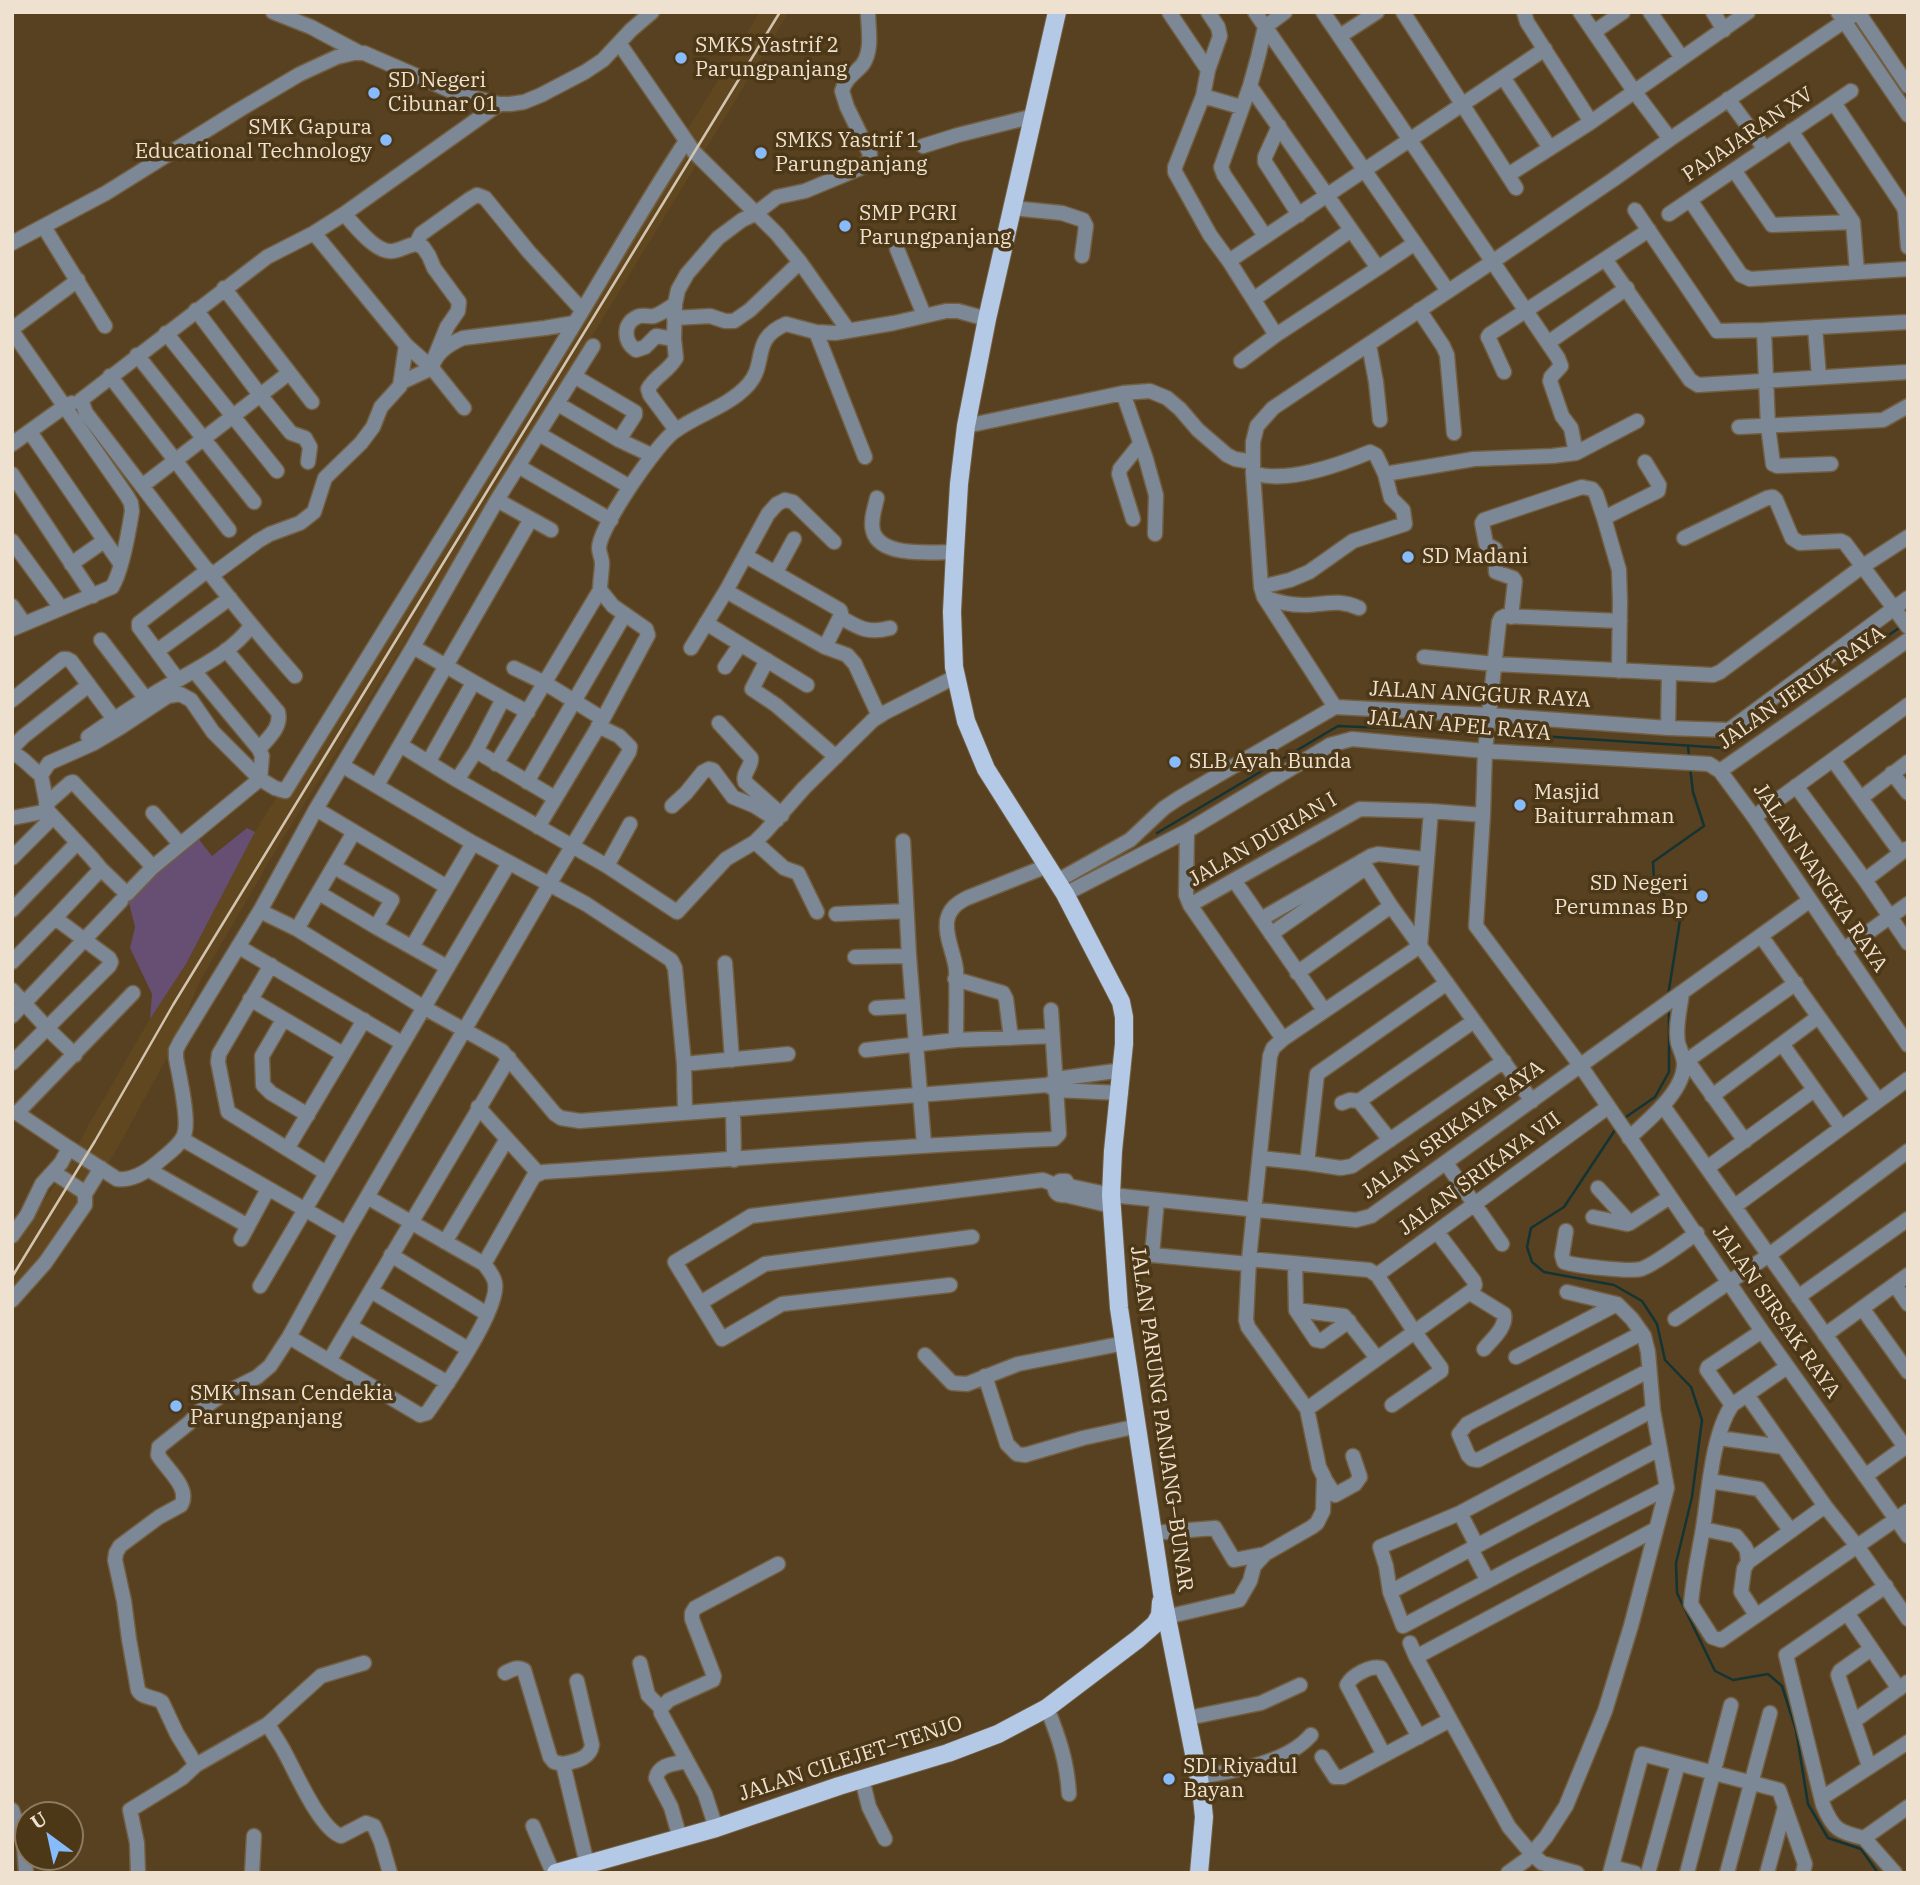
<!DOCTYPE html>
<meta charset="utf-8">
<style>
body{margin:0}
#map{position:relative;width:1920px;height:1885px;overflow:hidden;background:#574121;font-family:"IBM Plex Serif",serif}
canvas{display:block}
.frame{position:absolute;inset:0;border:14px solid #eee1cf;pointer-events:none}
.north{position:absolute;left:14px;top:1801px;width:70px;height:70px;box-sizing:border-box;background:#4c3717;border:2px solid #8d7b61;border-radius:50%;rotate:327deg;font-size:19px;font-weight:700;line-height:28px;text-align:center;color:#eee1cf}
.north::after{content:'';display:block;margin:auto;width:24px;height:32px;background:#88bbfc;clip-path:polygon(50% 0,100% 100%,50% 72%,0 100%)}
</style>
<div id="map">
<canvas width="1920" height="1885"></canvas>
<div class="frame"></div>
<div class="north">U</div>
</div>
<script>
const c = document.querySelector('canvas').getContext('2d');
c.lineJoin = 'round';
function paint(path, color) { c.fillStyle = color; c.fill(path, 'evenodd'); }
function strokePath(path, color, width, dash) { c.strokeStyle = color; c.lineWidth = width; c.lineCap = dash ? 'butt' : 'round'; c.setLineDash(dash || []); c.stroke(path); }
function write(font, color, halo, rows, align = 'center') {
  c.font = font + ' "IBM Plex Serif",serif'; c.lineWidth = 7; c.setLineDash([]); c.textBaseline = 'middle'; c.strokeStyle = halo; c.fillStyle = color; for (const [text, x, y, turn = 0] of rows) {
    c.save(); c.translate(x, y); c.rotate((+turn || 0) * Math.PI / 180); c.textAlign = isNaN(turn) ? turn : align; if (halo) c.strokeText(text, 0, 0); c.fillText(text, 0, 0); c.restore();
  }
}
const built = new Path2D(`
 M760,12h29l-305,502 -207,334 -77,133 -29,69 -54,99 -33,53 -28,33 -44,60v-47l54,-80 23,-44 61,-105 36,-55 69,-132z`);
const green = new Path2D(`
 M247,828l8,4 -69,132 -36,55 2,-25 -22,-46 5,-21 -7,-28 69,-62 15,19z`);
const stream = new Path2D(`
 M1493,733l232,15 177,-122
 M1688,746l1,10
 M1157,833l181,-107 145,6
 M1668,996l12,-76 -26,-40 -1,-18 51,-36 -11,-34 -3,-25
 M1623,1119l32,-22 14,-25v-63
 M1617,1127l-53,80 -33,21 -4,19 5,15 12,10 70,13 28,16 15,23 8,36 26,27 11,33 -10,77 -16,66 1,30 38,78 18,9 35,-6 14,12 14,44 12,74 20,34 33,11 17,24`);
const minor = new Path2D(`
 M273,12l38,15 47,25
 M1169,12l39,58
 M1208,12l10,15 2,9 -12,34 -5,26 -28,71v5l35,63 19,26 47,74 102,-67
 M1255,12l193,279
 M1323,12l235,346 3,8 -10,11 -1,4 12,35 9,12 5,25
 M1403,12l113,176
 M1524,12l3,10 64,100
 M1580,12l54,79 36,48
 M1650,12l32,46
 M1713,12l11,18
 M1838,12l70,103
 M1858,12l50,74
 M1594,32l29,-20
 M1340,36l37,-24
 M619,43l75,109 83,82 23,28 48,68
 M1503,77l47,71
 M1250,86l128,182 37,-25
 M1203,96l38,11
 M1728,99l37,50
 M1834,103l69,103 2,5 3,36
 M1279,126l-14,31v5l34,53
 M1791,131l62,91 4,50
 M923,146l35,-11 76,-19
 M1734,170l38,55 81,-3
 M1508,175l83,-53 157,-110
 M1690,200l51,75 9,4 158,-10
 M1012,208l50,5 21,7 3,6 -4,30
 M1635,210l82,121 47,-1 144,-8
 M344,214c11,11 32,40 49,37 8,-1 15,-6 23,-7l7,3 6,9 5,12 25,34 -1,9 -11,16 -13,32
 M1669,214l182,-123
 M44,227l61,99
 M1649,230l-44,29 85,121 8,5 210,-13
 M314,233l92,112 26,23 32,40
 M1265,236l-41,-61 -3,-8 29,-81 8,-29 7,-30 20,-15
 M12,243l94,-50 133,-83 61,-36 37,-17 17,-4h10l92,40 43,11h11l14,-2 17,-7 44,-23 18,-12 28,-30 21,-18
 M416,244l5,-10 49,-35 7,-4 8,3 44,54 53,58
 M897,249l27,66
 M1229,261l316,-212
 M224,288l88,114
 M1254,299l97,-69
 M196,310l64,85 31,38 14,5 5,9 -2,15
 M1419,310l24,36 4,9 7,78
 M674,318l36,-2 15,5h9l16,-11 50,-48
 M1815,327l4,50
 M12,329l66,-49
 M1764,330l4,96 5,38 4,2 54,-2
 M12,331l115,165 4,7 1,8c-3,19 -10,60 -20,76l-100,42
 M816,332l49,125
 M166,333l111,138
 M674,339l-18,-3 -11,11 -9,3c-12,-8 -14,-26 1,-33 5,-3 11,0 17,-1 7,-2 15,-8 21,-12
 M1549,342l78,-54
 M1369,345l7,37 4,38
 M137,355l117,147
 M1241,361l35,-26
 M1504,372l-14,-31 -2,-4 2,-3 115,-75
 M110,376l119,154
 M574,376l61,36v3l-16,25
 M402,382l30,-14c3,-15 17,-24 31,-30l82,-10 29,-5
 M1123,393l23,66 10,36 -1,39
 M558,404l61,36 32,15
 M966,426l157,-33 27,-2 17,7 13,11 18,21 29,25 8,4 18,3
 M1739,427l144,-7 25,-14
 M676,430l-26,-35 -2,-6c7,-13 21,-18 28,-31l-2,-19 1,-35 3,-14 9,-16 31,-36 24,-18 13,-6 22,-17 28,-6 58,-24 6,-7 1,-6 -23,-47 -5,-16c3,-13 14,-18 21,-27 10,-15 5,-35 5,-52
 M30,432l90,131
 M539,434l91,53
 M12,444l53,-38 7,-3
 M518,466l93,54
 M1253,473c32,11 86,-8 117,-21l6,3 9,19 89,-15 78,-3 24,-3 61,-32
 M12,474l81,122
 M142,486l147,-113
 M877,498c-2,9 -7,23 -4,33 7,27 60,21 82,21
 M497,500l54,30
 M1133,519l-14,-45 1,-5 20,-25
 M1684,538l83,-40 6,-1 3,3 16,38 8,5 41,-2 4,2 63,84
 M12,541l49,67
 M746,556l94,54 1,3 -1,4 -15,30
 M71,564l33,-23
 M776,572l18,-33
 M212,575l46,-34 12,-7 30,-11 14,-11 11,-34 36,-35 12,-16 8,-20 19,-21 6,-41
 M1261,587l29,-7 19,-8 44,-31 52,-17 -2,-14 -12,-12 -6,-24
 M726,591l99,56 22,8 8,9 24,52
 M1264,597c13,5 25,8 39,8 22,0 35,-7 56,3
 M12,606l12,17
 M840,617c19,11 28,17 50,11
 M1511,617l4,-36 -2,-3 -17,-6 -1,-23 -9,-5 -4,-21 2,-3 98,-33 10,2 4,5 8,24
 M1620,621l-115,-5 -4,2 -2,4 -14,129 -2,64 -7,111 104,139 182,266 146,205
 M706,623l101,62
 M101,640l45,59
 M413,647c39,22 76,45 115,65
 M691,648l35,-57 42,-77 9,-10 8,-4 8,2 41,40
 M226,650l52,62c4,15 -10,26 -19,37
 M157,651l73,-53
 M1424,657l71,7 218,11 7,-3 143,-106 45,-29
 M767,660l-15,29 24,16 60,52
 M725,667l15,-22
 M514,668l31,15 58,36
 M1619,671l1,-70 -1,-31 -15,-52 54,-27 1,-6 -14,-23
 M295,676c-74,-84 -141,-175 -209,-263l-5,-13 186,-143 47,-24 30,-19 155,-110
 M178,680l-39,-53v-4l69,-53
 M12,700l51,-41h4l4,2 43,58
 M1335,707l-71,-110 -3,-10 -8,-114v-31l4,-16 16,-18 219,-146 122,-83 56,-40 188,-127
 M719,723l32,35c1,9 -9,15 -6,24l37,33
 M1668,728l1,-54
 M88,737c29,-20 58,-40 88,-56 26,-15 57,-30 75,-55
 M402,746l55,34 150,86 70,46 49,-53 29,-17 10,-10 39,-44 69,-68 11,-7 71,-36
 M12,748l12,-12 65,-51
 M476,751l79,47
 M12,753c12,4 18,15 29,22l8,-12 45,-20 27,-16 47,-31 12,-2 11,6 22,32 47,47 15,9 10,3c89,-146 180,-291 271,-437 44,-71 84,-143 130,-213
 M1833,760l67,92
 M429,761l44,-78
 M496,764l104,-174
 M343,766l130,77 113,61 85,56 4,8 9,96 1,48
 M1720,771l188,-131
 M1892,773l16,20
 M41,775l7,36 43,46 10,12 26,25 26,-27 107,-88 2,-23 -3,-7 -64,-77
 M457,780l19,-29 27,-52
 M527,782l98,-168
 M377,785l154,-266
 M1796,786l69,94 43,63
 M1861,798l47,-36
 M46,804l24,-21 3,-1 80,85
 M672,806l14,-13 17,-21 6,-3 4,1 20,27 22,9 22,14
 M316,809l131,78
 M153,813l27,31
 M1754,817l154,-112
 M12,818l36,-7
 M538,827l65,-108 45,-84 -2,-6 -33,-23 -13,-16c0,-9 2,-18 2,-27 0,-5 -3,-10 -3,-15 0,-20 58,-105 76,-117 23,-17 53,-24 73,-46 20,-22 2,-46 38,-61l30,8 19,1 59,-10 52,-12h12l29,8
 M1187,831l-1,64 4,10 93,134
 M903,841l6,115 15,188
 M755,842l29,26 14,5 19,39
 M12,858l41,-41
 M1362,861l29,45 141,195
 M607,866l23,-42
 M334,867l58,33 -16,27
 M1234,880l90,130
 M1865,880l41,-31
 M1057,881l73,-41 34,-32 15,-10 156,-91 154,8 179,13 61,2 179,-132
 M319,893l57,34 71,40
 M1065,894l122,-63 143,-86 22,-6 133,12 224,13 11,7 34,46 154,228
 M1190,905l170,-96 71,2 52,4
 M12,910l65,-67
 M260,911l37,18 126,78 79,44 53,63 6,4 19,3 467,-36 9,5 65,3
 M836,914l70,-3
 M1261,919l110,-63 7,-2 48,5
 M297,929l57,-97
 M1271,934l90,-63
 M1761,936l117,164
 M239,947l163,96
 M412,947l61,-104
 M1843,950l65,-46
 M855,957l54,-1
 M12,962l43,-44
 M725,963l7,97
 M271,965l-52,89 -1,8 10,50 98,61
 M1297,973l94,-67
 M955,979l48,14 3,6 5,39
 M12,990l36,39 27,26
 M250,999l93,55
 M876,1008l37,-2
 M12,1016l109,-115
 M283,1020l-21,36 1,29 8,8 37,22
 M956,1040c0,-24 1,-48 0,-71 -2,-16 -11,-32 -9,-48 2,-12 10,-18 20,-23l80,-32
 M1782,1044l59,83
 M866,1050l90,-10 96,-4
 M1687,1060l58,81
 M1685,1062l111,-79
 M12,1063l97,-97 2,-4 -2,-4 -54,-40 46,-49
 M684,1064l104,-10
 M1048,1085l8,-6 67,-9
 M1712,1096l106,-79
 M1359,1101l115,-80
 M1342,1103l8,-3 9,1 31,39
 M1663,1106l242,341
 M478,1107l60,66
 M733,1109l1,51
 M1629,1138c18,-17 55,-46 55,-74 0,-7 -4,-14 -6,-21 -3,-16 2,-34 4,-50
 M182,1139l164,94
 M69,1148l-52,-35 116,-120
 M287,1149l77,-129
 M1260,1158l47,5 34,5 11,-2 152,-105
 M1307,1163l10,-89 130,-91
 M1446,1163l56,81
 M1707,1168l107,-78
 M149,1170l99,56
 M1069,1186l42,9 245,25 15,-4 438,-315
 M1598,1188l32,35 40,-26
 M85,1194l16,-26
 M1065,1195l4,-4v-5l-3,-5h-6l-5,4c-1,7 2,11 10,10l47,11
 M1157,1200l-5,55 97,9
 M1735,1206l173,-127
 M1593,1217l34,7 3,-1
 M1566,1231l-4,24 2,7c12,4 65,10 77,7 12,-3 43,-27 56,-36
 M12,1236l15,-21 15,-31 19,-21 8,-15 48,31c15,2 29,-7 40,-16 9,-8 23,-17 27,-28 6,-14 -5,-60 -8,-77v-8l4,-8 80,-131 56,-102 97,-162 84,-147 96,-154
 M241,1239l27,-50
 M445,1242l62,-103
 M391,1255l96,59
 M1249,1259l120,11 8,5 37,56 27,37v3l-49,34
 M484,1264l50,-88 9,-4c171,-11 341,-26 511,-33l5,-5 -8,-124
 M1295,1264l1,46 20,30 5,1 28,-20
 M1377,1275l231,-168
 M950,1285l-168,19 -60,35 -47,-77 76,-46 292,-36 12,5
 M1895,1285l13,19
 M260,1286l249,-423
 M371,1291l97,58
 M1470,1293l34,21c3,13 -12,25 -20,35
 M1798,1297l110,-78
 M12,1300l33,-37 40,-58v-11l-4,-4 -28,-18
 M700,1303l65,-39 207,-27
 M1862,1308l46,64
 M1296,1310l48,6 33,42
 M1675,1319l94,-64 139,-104
 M350,1326l98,57
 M1642,1333l-175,91 -8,10 9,21 4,4 6,1 170,-89
 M1825,1335l83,-60
 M289,1337l131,78 7,-2c16,-23 73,-104 68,-130 -1,-7 -7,-14 -11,-19l-117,-67
 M925,1355l27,28 15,1 51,-20 107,-21
 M1516,1357l101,-53
 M329,1361l180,-303
 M1787,1367l-55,38c-20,30 -23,86 -29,123 -4,25 -10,50 -12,76l21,33 9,3 187,-129
 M985,1376l22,68 10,10 8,1 58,-17 55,-12
 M1747,1395l78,111 32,40 51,73
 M1732,1405l-25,-35 1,-3 54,-36
 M1307,1409l166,-119 2,-5 -1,-4 -37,-49
 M1653,1410l-193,103 -80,34 6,19 4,26 13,34 111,-59 153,-79
 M1719,1438l64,9
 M1865,1476l43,-31
 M1324,1478l11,17 20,-11 5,-7 -7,-21
 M1710,1481l49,8 32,42
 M1460,1513l17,33
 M1703,1529l33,7 9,11 2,4 1,11 -4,7 -3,23 15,23
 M1153,1533l62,-5 19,32 31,-6
 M1471,1549l17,32
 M1748,1562l77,-56
 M1390,1592l269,-143
 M1847,1613l52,76
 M1166,1617l73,-17 11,-19 4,-15 11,-12 47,-27 5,-4 6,-12 1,-34 -5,-10 -12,-58 -59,-82 -2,-7 3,-61 21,-203 3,-8 10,-9 137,-93 11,-135
 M1410,1643l6,14 93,170 22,26 11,10 35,10
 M1416,1657l240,-128
 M640,1663l8,32 13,13
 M505,1673c6,-3 12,-7 19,-3l26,87 4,5 9,2
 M577,1681l15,64c-2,14 -17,16 -29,19l24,100
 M1047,1708c12,30 20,53 22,86
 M1188,1718l73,-15 39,-18
 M1854,1721l54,-39
 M268,1724c5,10 12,19 17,29 11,20 35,76 56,83l25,-13 8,3 7,16 9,31
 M1384,1755l-37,-70c5,-10 24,-20 34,-17l38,69
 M1322,1757l13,20h8l107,-57
 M196,1765l-19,-31 -15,-32c-8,-6 -19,-3 -24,-12l-9,-51 -5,-38 -9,-41 1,-7 4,-7 39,-29 22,-12c10,-17 -15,-36 -23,-50l1,-8 30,-24 13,-14 21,-15 34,-17 13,-11 19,-29 57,-104 204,-350 79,-131 1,-5 -11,-11 -21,-10
 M1869,1766l-31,-91 2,-4 31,-22
 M1199,1777c36,-7 87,-13 112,-42
 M862,1779l7,28 16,32
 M1822,1798l86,-56
 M12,1810l12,33 2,30
 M533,1826l20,47
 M716,1828l-11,-34 -44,-81v-5l8,-8 44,-20 1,-4 -22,-57v-6l3,-5 83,-44
 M680,1838l-9,-31 -15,-29c3,-14 18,-14 31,-17
 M1864,1838c-26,-6 -31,-9 -41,-33l-37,-150 100,-69
 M1612,1867l23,6
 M138,1873l-1,-30 -7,-33 52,-32 14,-13 72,-41 53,-48 43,-13
 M252,1873l2,-37
 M1508,1873l18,-13 20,-23 20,-31 39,-95 26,-85 36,-138 -14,-78 -5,-58 -4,-16 -12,-17 -15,-15 -50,-12
 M1610,1873l32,-119 137,36 26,74 -2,9
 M1648,1873l30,-109
 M1687,1873l44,-168
 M1727,1873l43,-160
 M1767,1873l18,-66
 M1895,1873l-31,-35 44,-31`);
const major = new Path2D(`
 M1057,12l-70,307 -21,107 -7,58 -4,68 -3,60 2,55 12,54 20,48 79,125 56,108 3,15v27l-11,107 -2,44 8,113 43,285 39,196 3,28 -5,56
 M556,1873l160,-45 123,-42 109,-33 50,-19 49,-26 91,-69 17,-15 5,-9 1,-13`);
const rail = new Path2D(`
 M12,1277l83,-136 78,-136 607,-993`);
const markers = [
 [681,58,7,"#88bbfc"],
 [374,93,7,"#88bbfc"],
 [386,140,7,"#88bbfc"],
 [761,153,7,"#88bbfc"],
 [845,226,7,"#88bbfc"],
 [1408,557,7,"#88bbfc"],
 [1175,762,7,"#88bbfc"],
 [1520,805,7,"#88bbfc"],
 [1702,896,7,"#88bbfc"],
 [176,1406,7,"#88bbfc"],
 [1169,1779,7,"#88bbfc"]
];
const poiNames = [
 ["SMKS Yastrif 2",695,46],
 ["Parungpanjang",695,70],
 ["SD Negeri",388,81],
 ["Cibunar 01",388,105],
 ["SMK Gapura",372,128,"right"],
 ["Educational Technology",372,152,"right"],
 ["SMKS Yastrif 1",775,141],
 ["Parungpanjang",775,165],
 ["SMP PGRI",859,214],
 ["Parungpanjang",859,238],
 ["SD Madani",1422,557],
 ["SLB Ayah Bunda",1189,762],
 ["Masjid",1534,793],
 ["Baiturrahman",1534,817],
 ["SD Negeri",1688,884,"right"],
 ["Perumnas Bp",1688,908,"right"],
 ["SMK Insan Cendekia",190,1394],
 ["Parungpanjang",190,1418],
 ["SDI Riyadul",1183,1767],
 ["Bayan",1183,1791]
];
const streetNames = [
 ["PAJAJARAN XV",1748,135,-34],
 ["JALAN JERUK RAYA",1802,688,-35],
 ["JALAN ANGGUR RAYA",1480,695,3],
 ["JALAN APEL RAYA",1459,726,5],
 ["JALAN DURIAN I",1263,840,-30],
 ["JALAN NANGKA RAYA",1820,878,56],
 ["JALAN SRIKAYA RAYA",1453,1130,-36],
 ["JALAN SRIKAYA VII",1480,1174,-36],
 ["JALAN SIRSAK RAYA",1776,1312,55],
 ["JALAN PARUNG PANJANG–BUNAR",1161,1419,82],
 ["JALAN CILEJET–TENJO",851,1759,-18]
];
paint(built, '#614720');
paint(green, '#674e73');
strokePath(stream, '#143333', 2.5);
strokePath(minor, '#725e40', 17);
strokePath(major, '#725e40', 20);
strokePath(minor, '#7d8897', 14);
strokePath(major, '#b3c9e6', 18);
strokePath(rail, '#d3c4af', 2.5);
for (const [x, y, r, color] of markers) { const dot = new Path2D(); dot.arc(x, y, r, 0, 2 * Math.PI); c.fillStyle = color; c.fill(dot); strokePath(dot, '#4c3717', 2.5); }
write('21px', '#eee1cf', '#4c3717', poiNames, 'left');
write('21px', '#eee1cf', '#4c3717', streetNames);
</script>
